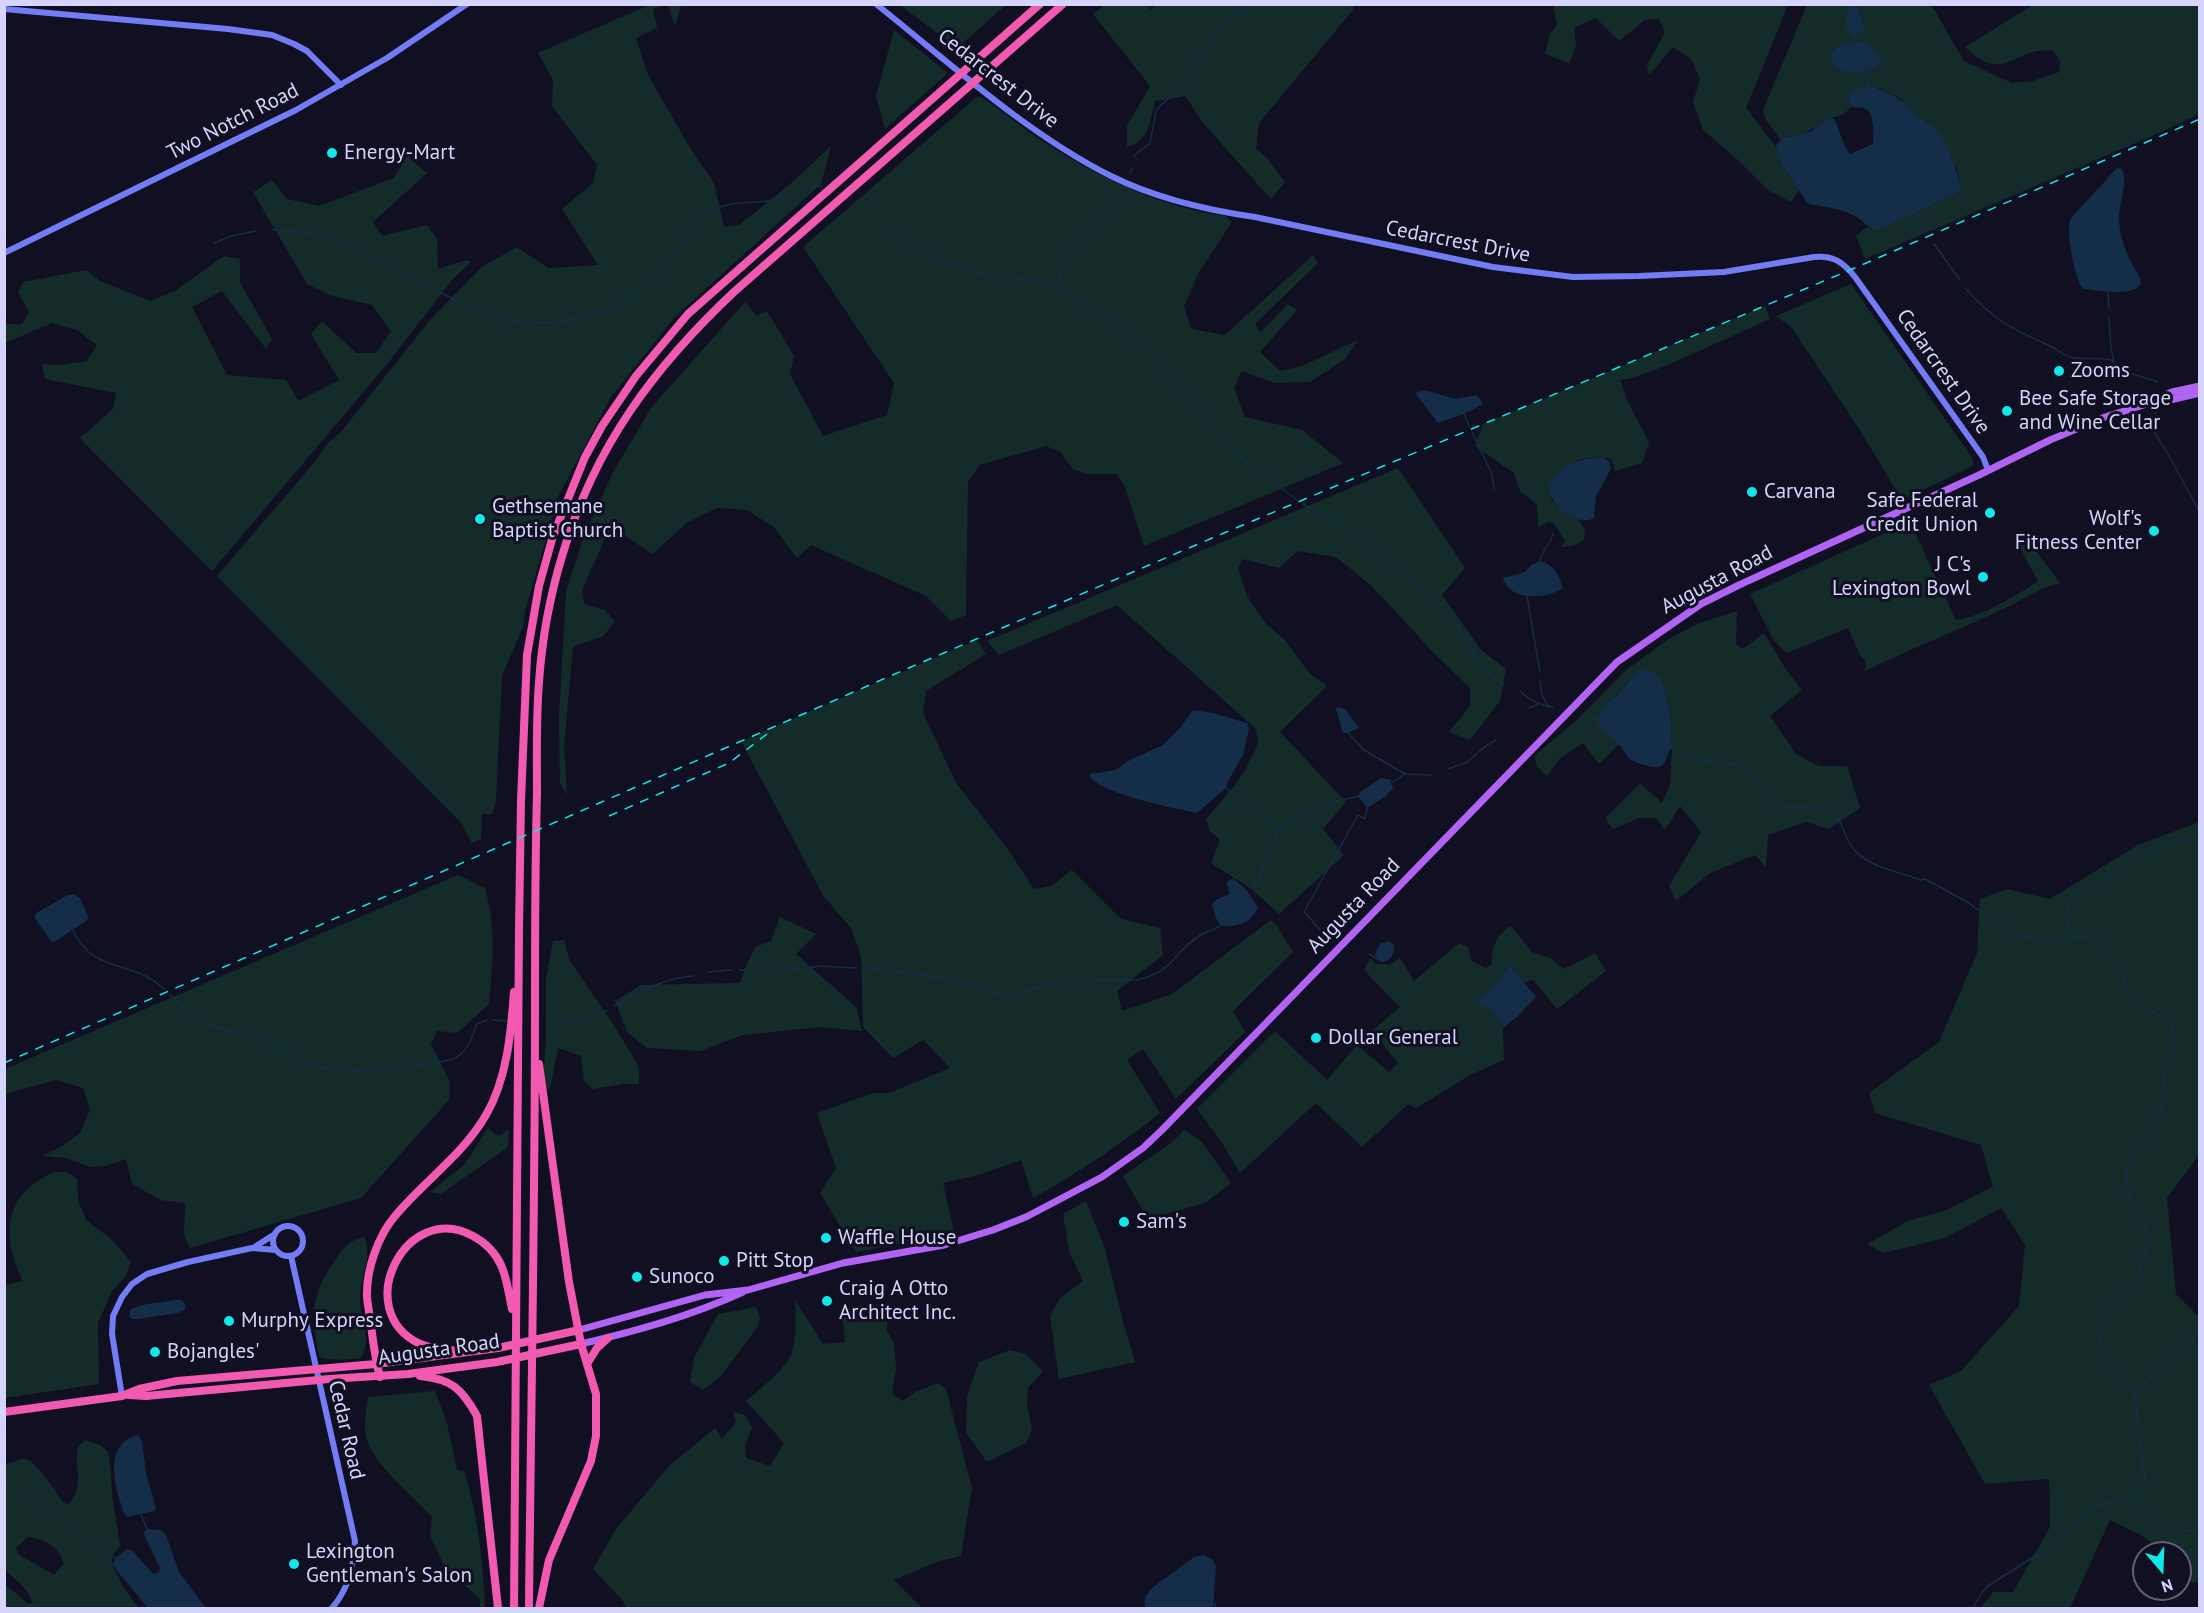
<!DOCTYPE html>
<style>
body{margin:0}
#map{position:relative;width:2204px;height:1613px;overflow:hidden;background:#111023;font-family:"PT Sans",sans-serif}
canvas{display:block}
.frame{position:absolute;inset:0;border:6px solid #d5d5fc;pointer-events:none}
.north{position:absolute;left:2132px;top:1541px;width:60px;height:60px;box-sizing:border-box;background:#111023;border:2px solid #5f5f7a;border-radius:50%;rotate:161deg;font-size:16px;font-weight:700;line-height:24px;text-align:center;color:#d5d5fc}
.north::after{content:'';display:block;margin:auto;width:21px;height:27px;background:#12e8ea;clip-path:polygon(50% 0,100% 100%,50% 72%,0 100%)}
</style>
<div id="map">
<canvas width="2204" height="1613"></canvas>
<div class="frame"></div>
<div class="north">N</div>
</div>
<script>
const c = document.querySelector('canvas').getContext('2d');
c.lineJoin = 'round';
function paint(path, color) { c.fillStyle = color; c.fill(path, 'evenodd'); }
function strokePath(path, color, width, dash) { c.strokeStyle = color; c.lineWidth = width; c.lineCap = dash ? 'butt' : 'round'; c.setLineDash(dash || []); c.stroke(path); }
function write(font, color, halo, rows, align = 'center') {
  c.font = font + ' "PT Sans",sans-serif'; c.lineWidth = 6; c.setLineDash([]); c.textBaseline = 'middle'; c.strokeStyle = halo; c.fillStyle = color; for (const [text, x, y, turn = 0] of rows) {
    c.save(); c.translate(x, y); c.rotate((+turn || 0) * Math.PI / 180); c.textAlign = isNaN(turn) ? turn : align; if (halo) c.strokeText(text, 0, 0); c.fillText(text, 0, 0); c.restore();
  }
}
const green = new Path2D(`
 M652,4l14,1 -13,4 4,19 -21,10 12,37 44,76 22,32 10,44 15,-2 50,-40 42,-39 -10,38 -146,133 -64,80 -52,98 -34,116 -2,16 -21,49 -6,125 -4,13h-10l-1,25 -9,4 -10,-19 -245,-248 97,-113 14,-20 13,-11 89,-112 53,-54 34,-19 31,21 50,-3 -36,-56 31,-26 4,-18 -45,-59 1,-26 -15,-27z
 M1106,4l41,1 5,5 2,-6 199,1v5l-94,113 -3,26 11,9 18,24 -14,17 -68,-76 -18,-27 -30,5c-5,21 -6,40 -28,46v-21l23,-40 -57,-72z
 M668,5h13l-6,21z
 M900,5h106l-49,43z
 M1553,5h235l-42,103 29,38 6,17 18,27 -8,12 -22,-11 -31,-31 -35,-30 -10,-28 7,-23 -9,-20 -18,-12 -24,28 -2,-10 18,-33 -6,-13 -14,1 -26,21 -23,-23 -22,10 2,19 -7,16 -24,-9 4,-18 8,-12z
 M1807,5h123l5,6 29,50 48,22 21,-2 26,-9 1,-11 -7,-10c-38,-7 -47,36 -88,-4l68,-42h166v109l-38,18 -296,127 -9,-23 11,-9 10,4 85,-40 -5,-22 -23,-42 -14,-9 -20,-20 -20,-10 -33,8 4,11 -7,7 -18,6 -9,8 -6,1 -10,7 -17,1 -3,3 -15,-20 -3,-10z
 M894,30l54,43 -63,56 -9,-33z
 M978,96c25,14 45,33 69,48 53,34 115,64 179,72l6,6 -34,52 -14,32 7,23 34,6 88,-80 5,8 -63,61 5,9 28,-29 9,6 -37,42 20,19 22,-5 56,-26 -13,19 -35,23 -35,1 -33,-12 -8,17 11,29 57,13 41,33 -199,83 -19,-59 -8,-13h-30l-14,-5 -13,-17 -14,-6 -66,19 -12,17 -2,133 -15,6 -25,-25 -115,-51 -14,13 -23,-31 -27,-17 -30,-2 -29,14 -36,32 -40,-27 -9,16 -21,47 2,14 21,6 10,12 -12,14 -30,11 -9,99 3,49 -7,-12 -1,-66 7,-126 17,-52 29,-65 39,-66 94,-106 12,14 10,-5 27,45 -4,18 33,62 64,-21 7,-32 -91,-136z
 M407,156l20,17 -54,49 9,14 45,-11 10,14 1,30 28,-9 5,2 -19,18 -64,83 -176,208 -132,-133 33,-29 3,-16 -71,-14 -3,-15 17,1 28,-4 10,-16 -20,-15 -25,-7 -47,20v-19h17l7,-12 -11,-20 5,-10 63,-12 14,11 50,20 25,-10 49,-35 16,3v23l32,57 -6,10 -44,-58 -30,16 35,68 59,5 12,21 41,-21 -28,-46 11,-13 34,32h20l15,-22 -19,-26 -43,-10 -22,-11 -54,-92 19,-12 15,19 32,7 75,-28z
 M1851,284l122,175v7l-71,34 -39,-65 -71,-107 -16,-12z
 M1765,306l5,13 -102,46 -36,13 -12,2 7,20 22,42 -7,21 -27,8 -4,-12c-31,-5 -42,2 -61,26l1,14 4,5 21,13 9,12 -1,11 -11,6 -12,1 4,-5 -1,-3 -10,-16 -6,-1 -10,5 -1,-22 -17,-14 -6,-18 -39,-27 8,-22z
 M1398,468l67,100 -23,27 40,56 24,18 -6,32 -30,39 -21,-8 21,-26v-18l-40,-39 -58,-63 -36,-29 -38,-6 -19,17 -36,-9 -5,9 9,28 19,28 19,16 24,33 18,13 -47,46 66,70 -23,27 21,26 -65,59 -26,-24 -42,-27 9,-23 -10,-9 -4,-12 30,-35 10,-16 12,-24 -2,-15 -139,-124 -118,50 -12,-14z
 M1910,522l46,98c29,-5 58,-23 82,-39l-19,-35 6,-5 8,6 27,36c-21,5 -39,18 -59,27 -45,21 -91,39 -136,61l1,-9 -6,-7 -12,-27 -61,25 -13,-12 -24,-47z
 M1737,611l-1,33 7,5 21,-16 21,35 17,22 -32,26 26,38 23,12h28l13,42 -31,21 -23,-7 -38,13 -2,32 -11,-12 -45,18 -34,28 -7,-15 32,-54 -21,-26 -15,24 -9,-12h-17l-26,11 -8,-11 35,-35 22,20 8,-18 2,-37 -1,-31 -9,-36 -22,-10 -11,9 -16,19 1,40 5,5 -20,20 -16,-21 -23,15 -13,18c-7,-6 -13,-11 -12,-21l42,-35 48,-49 42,-31 30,-16z
 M977,640l9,14 -60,37 -3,22 33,70 51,65 27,41 17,-3 21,-16 49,49 39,9 3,27 -46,36 5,20 50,-17 99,-74 6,6 16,26 -60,59 12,21 -69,67 -33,-50 -16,11 33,53c-40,32 -82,60 -127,85l-12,-38 -43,15 -35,8 11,49 -12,4 -86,16 -36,-59 16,-25 -19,-55 56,-20h16l61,-25 -27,-28 -30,18 -30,-31 -2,-71 -10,-28 -27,-31 -83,-156z
 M2199,822v333l-32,43 9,96 23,23v264l-6,2 -13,-12v-18h-18l-19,-17 -33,-16 -40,88h-89l12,-16h20l37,-65 -1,-48 -64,5 -56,-99 32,-14 58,-65 6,-61 -24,-37 -56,30 -62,15 -16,-9 41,-23 39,-11 46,-23 -12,-42 -106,-32 -6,-20 70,-51 38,-89 3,-54 27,-10 43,10 88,-54z
 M458,875l27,13c11,39 8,76 4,116l-32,29 -20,-2 -6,13 19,38 -1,18 -88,98 -171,50 -6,-14 1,-31 -24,-3 -29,-16 -6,-25 -21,7 -15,1 -24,-9 -24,-2 19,-9 19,-14 10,-23 -7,-22 -27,-8 -51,14v-25z
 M780,917l36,17 -20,20 60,53 6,24 -42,-4 -77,8 -43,16 -53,-3 -20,-16 -12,-31 26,-16 99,-2 6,-17 9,-19 16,-6z
 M1511,926l21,26 18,6 14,11 31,-16 11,18 -49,38 -24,-29 -9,2 -12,-15 -19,44 10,17 1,32 -34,15 -54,33 -8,-4 -46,43 -46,-44 -76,70 -18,-30 -25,-34 78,-78 52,49 30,-35 32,27 9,-9 -26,-32 28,-24 -36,-37 6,-12 6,6h15l9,-6 14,23 45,-38 9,4 4,14 14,7 6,-4c-1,-17 5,-30 19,-38z
 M564,940l5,19 46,68 24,40v17h-16l-31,5 -8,-8 -3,-25 -23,-8 -8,41 -7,-3 3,-51v-56l7,-38z
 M488,1128l10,8 11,-6 -1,17 -67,47 -11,-2 34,-27z
 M1184,1130l17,11 30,42 -26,20 -57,16 -25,-43 48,-33z
 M54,1172h12l11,7 1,22 9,20 23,17 21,24 -6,15 -13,14 -14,32 1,61 -94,14v-111l1,-2 17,-4c-23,-47 -19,-86 31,-109z
 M1086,1201l19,48 19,76 11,37 -76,17 -9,-63 10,-18 23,-17 -14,-30 -6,-37z
 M364,1237c10,21 -6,42 -4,65 1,20 12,38 1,56 -15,2 -27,3 -42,-1 -8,-44 -9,-61 17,-98 7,-11 15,-20 28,-22z
 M795,1300l28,44 22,-2 -3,-31 9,1 4,10 18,-1 6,-13h9l-1,23 7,12 2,25 -4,26 11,7 12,-9 23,-9 8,6 26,99 -11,68 -22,5 -45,19 28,28h-295l-4,-7 -30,-32 23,-40 53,-63 46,-38 7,11 14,-17 -3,-10 12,3 7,13 -7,18 1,12 24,8 14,-23 -38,-42c13,-11 42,-34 46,-49 5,-17 4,-35 3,-52z
 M756,1307l4,12 -2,7 -37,50 -18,14 -13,-8 4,-24 24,-44z
 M1010,1350l15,4 18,17 -15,17 -1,16 5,26 -6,13 -39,19 -21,-29 1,-37 12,-34z
 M435,1391l12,32 10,47 7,1c14,43 19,92 21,137h-5v-9l-31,-28 -6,-8 -13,-27 2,-19c-19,-21 -54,-49 -64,-74 -6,-13 -2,-33 0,-46z
 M85,1440l15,5 8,7 3,21 1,22 8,51c-2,4 -7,7 -8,12 -2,11 20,42 27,50h-134v-24l23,20 5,-1c-4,-14 -18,-24 -28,-33v-105c5,-2 13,-6 19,-6 14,1 31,34 40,44l5,1c17,-22 4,-35 9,-57zM28,1537c14,1 34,11 35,27l-9,11 -36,-21 -2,-6z`);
const water = new Path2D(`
 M1849,5l7,1 9,22 -10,8 -6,-2 -3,-8z
 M1865,42l7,4 10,16c-17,13 -39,17 -52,-3l1,-6 11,-10z
 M1869,86c22,5 35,15 50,31 6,5 14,8 19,14 12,18 19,39 24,60l-85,40c-8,-3 -10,-6 -16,-11 -12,-10 -38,-14 -53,-16l-27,-41 -6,-17 9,-9c18,-1 32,-6 44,-19l6,1c6,11 8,25 16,35l23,-10c1,-7 1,-31 -7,-35 -3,-2 -11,-1 -15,-2l-4,-11 8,-7z
 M2117,168l5,1c7,16 -4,34 -3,52 1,14 6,29 12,41 4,8 9,14 10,22 -10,14 -43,6 -58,5 -9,-12 -15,-50 -14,-65l2,-6z
 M1424,390l32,9 21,-4 6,9 -19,10 -26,9 -23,-30z
 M1604,458l5,3 2,8 -15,27 -2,22c-17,9 -42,-12 -46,-29 10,-23 32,-33 56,-31z
 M1540,561c15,5 18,12 23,27 -15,11 -54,14 -60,-10l22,-6 6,-7z
 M1649,670l10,7 5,10 7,30 1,31c-6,5 -4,16 -13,19 -5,1 -9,-1 -14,-2 -20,-5 -16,-9 -28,-23 -7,-7 -16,-11 -20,-21l7,-15 13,-11 17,-20 6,-4z
 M1337,707l8,2 14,19 -11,5h-5l-7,-24z
 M1193,710l20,3 34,10 2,6 -6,26 -15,26 -2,7 -29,25c-24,-5 -95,-19 -108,-37l1,-2 25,-4 15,-10 33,-15 16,-16z
 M1381,778l9,2 3,8 -7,8 -19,12 -8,-11v-4z
 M1234,879l13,12 11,16c-6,16 -20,20 -37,19l-5,-8 -4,-13 4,-5 13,-6 -2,-11 2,-3z
 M73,894l7,4 9,21 -35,23 -3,-1 -16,-23 1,-5 32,-18z
 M1389,941l5,4c1,9 -4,16 -12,17l-4,-2 -3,-6 5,-10z
 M1511,966l25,31 -19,20 -14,11 -10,-17 -16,-8z
 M173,1300h9l3,4v6l-8,3 -39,6h-6l-3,-3 1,-6c12,-8 29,-6 43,-10z
 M138,1435l4,6 4,32 10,35 -2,3 -27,6c-5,-6 -6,-14 -9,-22 -5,-22 -10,-53 20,-60z
 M147,1529l14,1 5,5 13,37 27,36h-58l-31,-37 -4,-6 2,-7 12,-9 5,1 21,24 6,-2 1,-4 -15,-31 -1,-5z
 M1204,1555l9,5 3,6 -3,42h-68v-11l7,-9 42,-31z`);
const stream = new Path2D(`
 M1853,36l1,6
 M1863,73l6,13
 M1134,156l16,-13 6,-31 4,-6 21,-18 35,-53 27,-31
 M1130,173l2,-5
 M862,203l8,7
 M1917,213l7,17
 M272,230c58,-1 109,31 160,58 22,11 45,25 70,31 16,4 37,4 54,3 50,-5 92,-31 121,-70 12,-16 21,-35 39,-43 19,-10 43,-4 63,-10 15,-4 27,-13 43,-13
 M889,230l28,19 39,17 32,10 36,3 35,9 35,22 20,9 43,39 35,45 55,60 49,36
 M214,243l17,-7 24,-5
 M1934,244l26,36
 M1059,287c-1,-31 47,-81 72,-97
 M1965,288c30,33 45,40 85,58 7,3 13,9 20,11 14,3 29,0 42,3l5,9 41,13
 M2108,292l1,17
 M2109,318l2,31 3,12
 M2156,412l-4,17 15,23 33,61
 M1464,414l5,12
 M1472,432l20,42 2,15
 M1303,504l43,24 93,74 18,22 22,38 15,16 10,6
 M1554,523l8,-6 1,-5
 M1540,561c2,-12 12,-18 13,-28
 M1527,596l13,76
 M1540,680l2,15 6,11
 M1520,691c11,10 19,14 33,16
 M1529,708l8,-3
 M1581,716l16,2
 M1348,733l16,17 41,24 27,1
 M1672,748c13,7 28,13 44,15 10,1 18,-1 27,5 17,11 19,32 40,38 18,5 40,-4 54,10 5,10 9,22 15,31 14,20 46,24 68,33l5,-1 42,23 46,32 28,6 20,1 18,-4 13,1 7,4 15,17 15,32 18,17 22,14 5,14 -1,20 -9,20 -3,34 -3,15 -25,33 -5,10 -2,9 3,19 15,28 3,13 -2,18 -9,28 -26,26 -11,18 -1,6 4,17 9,19 24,25 4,45 6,38 -5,11 -10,10 -35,8 -20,21 -26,20 -61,39 -6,6 -9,16
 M1448,769l19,-7 20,-17 9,-5
 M1392,783l13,-9
 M1226,788l52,42
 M1254,885l5,-7 19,-48 37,-24 44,-10
 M73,930c19,45 64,30 92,60
 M1325,935l-21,-23 54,-97 7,4 2,-11
 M2076,937l-6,-7 -4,-11 2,-14 7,-10 22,-9 24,-21 79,-32
 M1369,954l8,5
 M866,968l87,11 42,14 17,2 48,-14 77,-1c37,-8 35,-27 62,-44 7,-4 15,-7 22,-10
 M739,970h52l29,-4 37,2
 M708,972l23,-2
 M170,995c12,11 25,23 40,30 15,7 41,9 58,15 16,5 27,19 44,25 31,11 108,3 141,-6 16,-8 18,-20 24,-35l10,-4
 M614,1006c25,-14 50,-28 79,-30
 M493,1020l14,1
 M550,1020c23,5 36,1 57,-9
 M2136,1394l9,-11 33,-29 22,-26
 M4,1480l111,78
 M2130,1499l24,22 22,9 24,1
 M141,1515l6,14
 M1215,1603v5`);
const secondary = new Path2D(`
 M876,4c74,59 151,130 235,172 44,22 95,34 144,41l238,50 80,10 66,-1 85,-4 90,-15c19,-2 29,5 41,20l128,180 5,13
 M4,9l224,20 44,6 22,9 13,7 34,34
 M4,253l292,-143 91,-52 80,-54
 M273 1241a15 15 0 1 1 30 0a15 15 0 1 1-30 0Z
 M253,1248l22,-14
 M291,1256l64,285c-1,24 -7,49 -23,67
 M122,1396l-10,-62 1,-18 9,-19 10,-13 15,-10 41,-12 64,-14 24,2`);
const primary = new Path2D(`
 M2151,402l21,-10 28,-6
 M579,1330l126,-35 43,-5 95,-27 101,-18 49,-15 33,-13 76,-40 41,-29 19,-18 455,-468 84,-58 38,-19 240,-110 71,-35 55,-23 45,-14 3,1 47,-11
 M581,1344c55,-13 110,-28 162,-52`);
const highway = new Path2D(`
 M539,1064l30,218 12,62 15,50v42l-5,25 -42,99 -10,48
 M456,1351c-12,-3 -25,-2 -36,-7 -71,-34 -13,-145 53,-108 13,7 22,16 28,29 6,13 8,30 11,44
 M587,1364l10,-16 11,-10
 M420,1376c32,3 42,13 57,40l21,192
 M380,1377c-4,-14 -6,-29 -8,-44 -1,-12 -4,-25 -5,-36 -1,-27 11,-61 28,-81 30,-36 67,-60 91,-101 21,-36 25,-82 28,-123
 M129,1395l17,1 183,-17 79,-5 89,-12 84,-18
 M4,1412l118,-16 17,-7 38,-8 199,-17 122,-16 81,-18
 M514,1608l5,-680 2,-127 6,-146 12,-69 14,-50 32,-79 17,-31 34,-50 52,-62 352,-310
 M529,1608c2,-200 6,-400 6,-601 0,-71 0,-143 2,-214 0,-37 -1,-74 2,-111 3,-43 11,-87 24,-129 32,-107 91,-186 172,-262l328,-287`);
const rail = new Path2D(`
 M609,816l120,-53 38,-29
 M4,1063l900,-393 320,-137 626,-263 350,-151`);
const markers = [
 [332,153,6,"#12e8ea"],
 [2059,371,6,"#12e8ea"],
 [2007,411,6,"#12e8ea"],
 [1752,492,6,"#12e8ea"],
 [1990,513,6,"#12e8ea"],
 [480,519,6,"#12e8ea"],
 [2154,531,6,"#12e8ea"],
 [1983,577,6,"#12e8ea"],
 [1316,1038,6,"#12e8ea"],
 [1124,1222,6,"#12e8ea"],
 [826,1238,6,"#12e8ea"],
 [724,1261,6,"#12e8ea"],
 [637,1277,6,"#12e8ea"],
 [827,1301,6,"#12e8ea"],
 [229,1321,6,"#12e8ea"],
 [155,1352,6,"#12e8ea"],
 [294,1564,6,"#12e8ea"]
];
const streetNames = [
 ["Cedarcrest Drive",998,79,38],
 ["Two Notch Road",233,122,-27],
 ["Cedarcrest Drive",1458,242,11],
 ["Cedarcrest Drive",1943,372,55],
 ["Augusta Road",1717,580,-28],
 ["Augusta Road",1354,906,-46],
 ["Augusta Road",439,1350,-8],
 ["Cedar Road",346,1430,77]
];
const poiNames = [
 ["Energy-Mart",344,153],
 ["Zooms",2071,371],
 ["Bee Safe Storage",2019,399],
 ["and Wine Cellar",2019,423],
 ["Carvana",1764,492],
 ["Safe Federal",1978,501,"right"],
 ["Credit Union",1978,525,"right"],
 ["Gethsemane",492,507],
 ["Baptist Church",492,531],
 ["Wolf's",2142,519,"right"],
 ["Fitness Center",2142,543,"right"],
 ["J C's",1971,565,"right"],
 ["Lexington Bowl",1971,589,"right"],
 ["Dollar General",1328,1038],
 ["Sam's",1136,1222],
 ["Waffle House",838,1238],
 ["Pitt Stop",736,1261],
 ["Sunoco",649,1277],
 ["Craig A Otto",839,1289],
 ["Architect Inc.",839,1313],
 ["Murphy Express",241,1321],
 ["Bojangles'",167,1352],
 ["Lexington",306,1552],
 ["Gentleman's Salon",306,1576]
];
paint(green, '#132c29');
paint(water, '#142d49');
strokePath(stream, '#142d49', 1.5);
strokePath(secondary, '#737cf4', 6);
strokePath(primary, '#b164f3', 7);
strokePath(highway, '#f259b0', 8);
strokePath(rail, '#12e8ea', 1.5, [9, 8]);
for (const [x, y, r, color] of markers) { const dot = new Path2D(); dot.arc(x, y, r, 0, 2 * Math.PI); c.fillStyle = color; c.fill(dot); strokePath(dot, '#111023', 2); }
write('21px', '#d5d5fc', '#111023', streetNames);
write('21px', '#d5d5fc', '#111023', poiNames, 'left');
</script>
